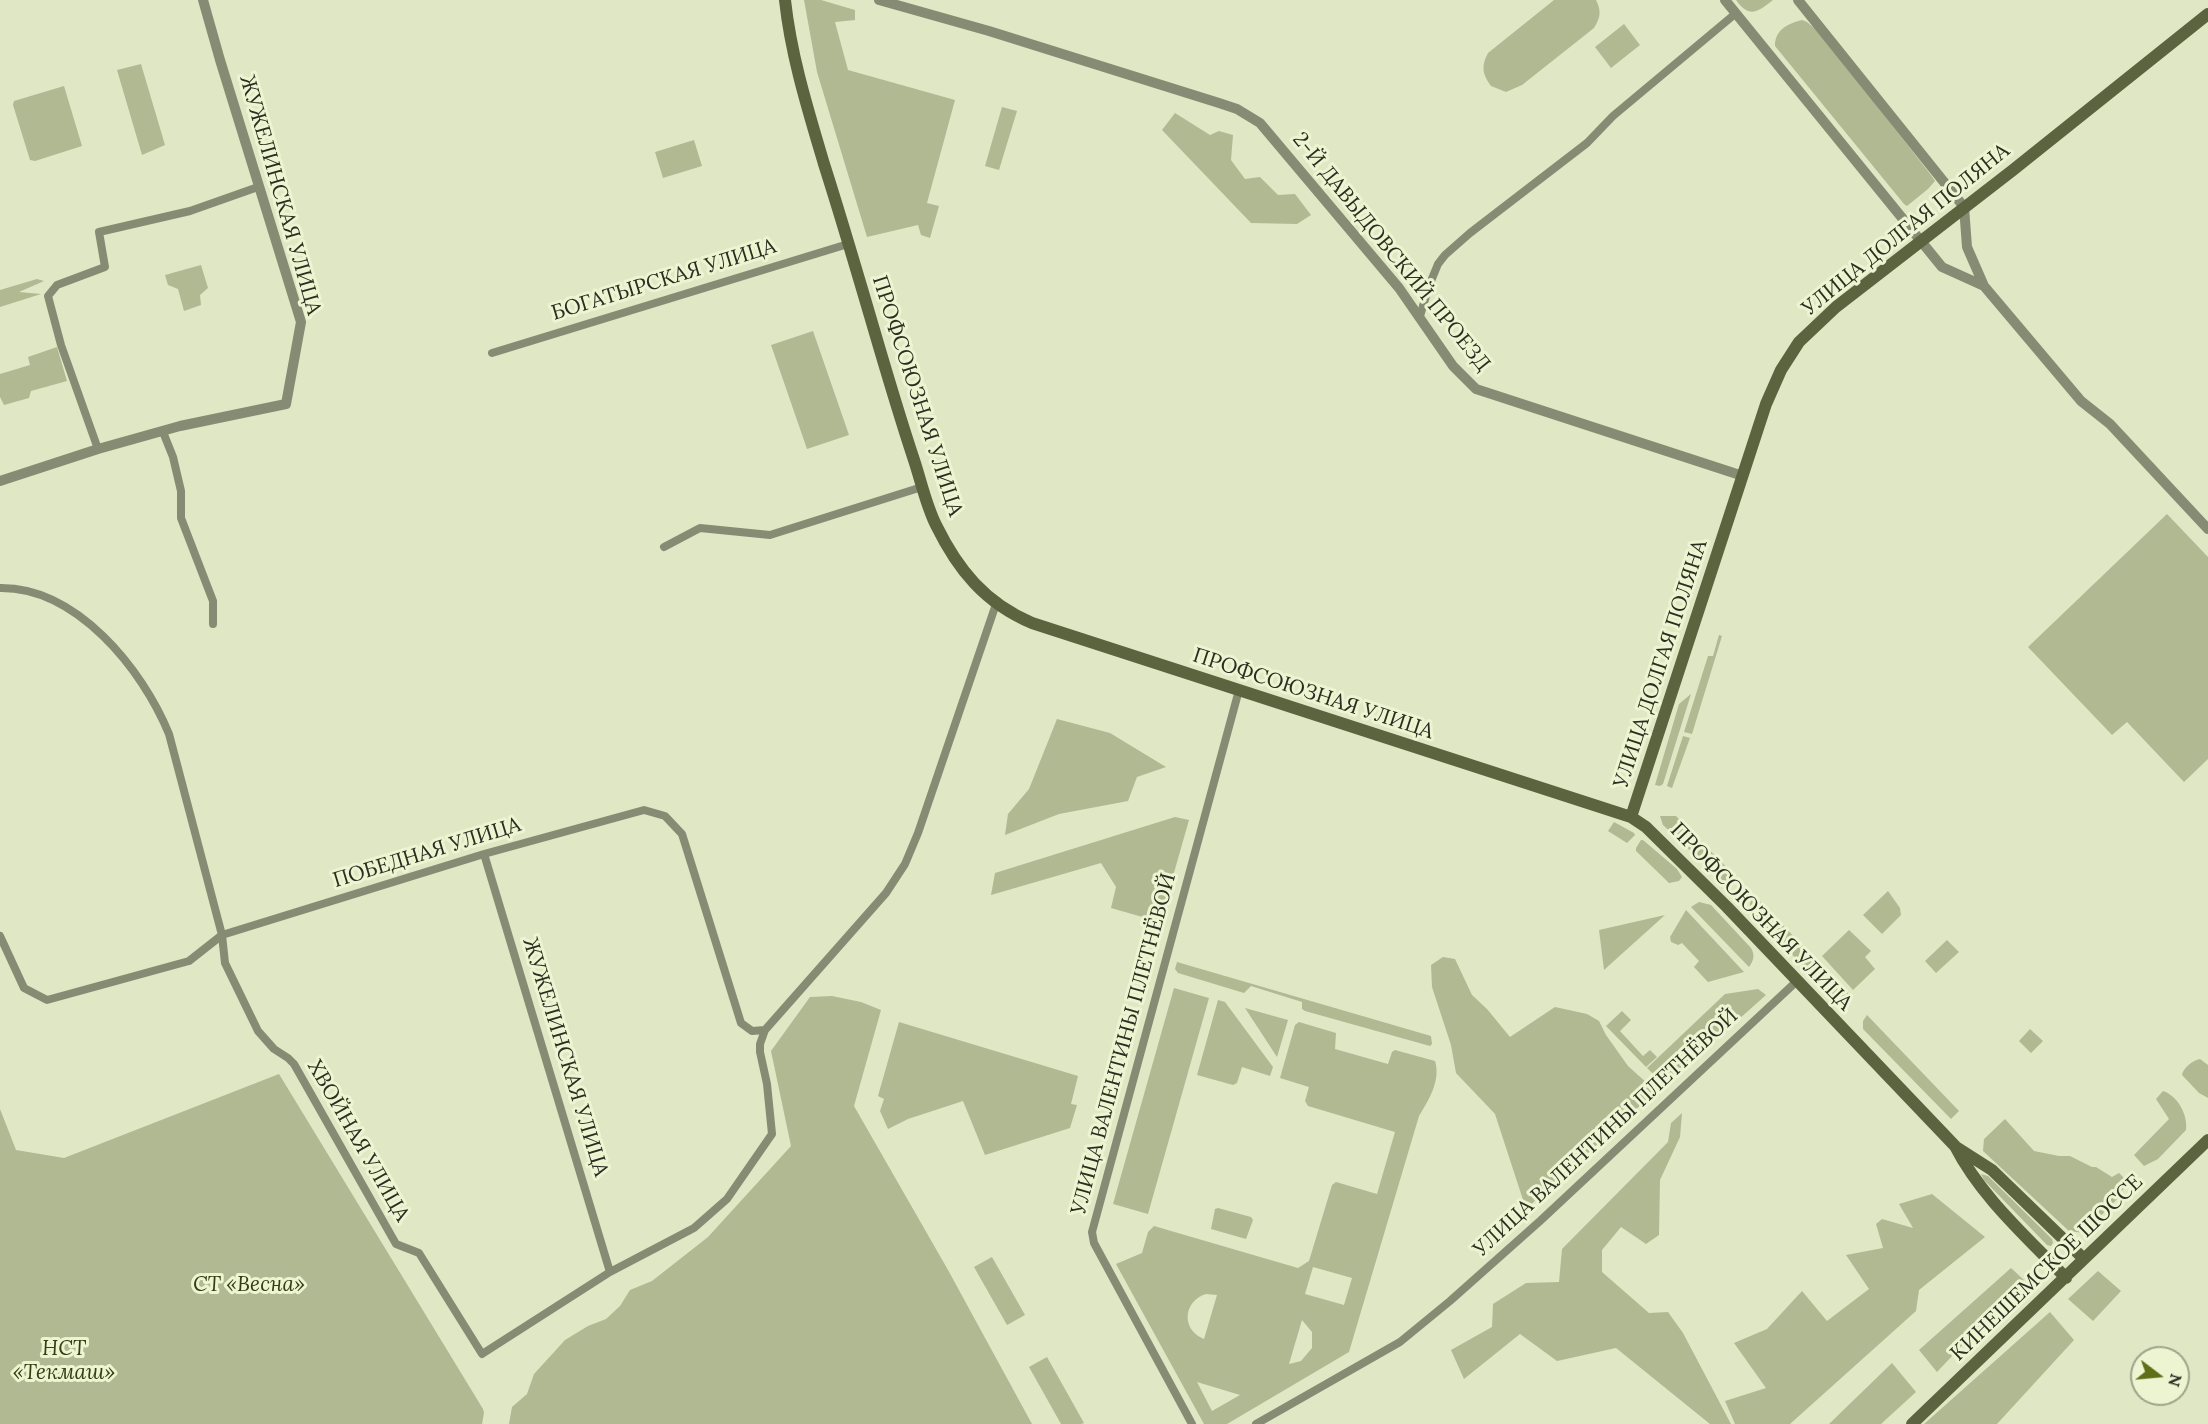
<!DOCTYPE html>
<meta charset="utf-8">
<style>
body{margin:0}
#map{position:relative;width:2208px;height:1424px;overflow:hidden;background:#dfe7c5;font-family:Lora,serif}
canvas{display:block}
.north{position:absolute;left:2130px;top:1346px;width:60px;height:60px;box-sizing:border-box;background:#ecf4d2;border:2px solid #9ea48b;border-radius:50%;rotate:106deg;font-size:16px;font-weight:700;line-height:24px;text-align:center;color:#2a2d20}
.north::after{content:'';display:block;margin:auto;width:21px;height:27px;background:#606e18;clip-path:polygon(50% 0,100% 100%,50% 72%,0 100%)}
</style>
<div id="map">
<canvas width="2208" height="1424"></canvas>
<div class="north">N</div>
</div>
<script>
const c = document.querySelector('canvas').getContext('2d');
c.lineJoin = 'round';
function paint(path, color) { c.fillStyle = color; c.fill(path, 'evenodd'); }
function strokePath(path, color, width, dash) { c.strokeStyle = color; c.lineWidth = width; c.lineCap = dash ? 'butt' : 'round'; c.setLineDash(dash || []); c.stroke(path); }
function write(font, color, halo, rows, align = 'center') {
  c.font = font + ' Lora,serif'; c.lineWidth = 6; c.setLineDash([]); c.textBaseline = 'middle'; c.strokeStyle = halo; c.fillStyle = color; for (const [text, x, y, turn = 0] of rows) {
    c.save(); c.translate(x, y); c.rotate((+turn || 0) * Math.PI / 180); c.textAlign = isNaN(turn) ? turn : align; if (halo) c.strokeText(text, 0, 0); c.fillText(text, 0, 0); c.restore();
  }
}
const green = new Path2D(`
 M804,0h17l34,10v10l-20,2 13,48 107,30 -28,103 12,3 -9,32 -9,-3 -3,-10 -51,12 -50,-165z
 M1554,0h42c6,12 4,18 -2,28l-72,57 -16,7 -15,-6c-9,-12 -10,-20 -3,-33z
 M1736,0h37c-16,12 -23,19 -37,0z
 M1802,20l5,2 12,10 112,143 4,6 -7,8 -21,17 -3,-2 -129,-158c0,-16 12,-22 27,-26z
 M1624,24l16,21 -29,23 -16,-21z
 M141,64l24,81 -23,10 -25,-85z
 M64,86l18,60 -47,15 -5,-1 -17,-55 1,-4z
 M1002,107l15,4 -18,59 -14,-4z
 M1175,113l35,22 9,-4 14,4 -2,25 14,19 15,-2 18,18 17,-1 16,21 -14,9 -46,-1 -89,-93z
 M694,140l8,26 -39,12 -8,-26z
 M201,265l7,23 -8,7 1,10 -17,6 -6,-22 -10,-4 -3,-10z
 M37,279l7,2 -25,11 22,2 -41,13v-17z
 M813,331l36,104 -42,14 -36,-104z
 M57,347l10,34 -36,10 -2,7 -25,7 -4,-8v-23l30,-9 -2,-8z
 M2167,514l41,43v202l-24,23 -57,-60 -15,13 -84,-88z
 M1719,635l3,1 -30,98 -8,-2 24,-76h5z
 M1691,694l-28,90 -3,2 -5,-1 24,-81z
 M1057,719l53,14 56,34 -29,10 -9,24 -69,13 -54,21 3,-21 21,-25z
 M1683,736l7,2 -18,50 -5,-2z
 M1660,816h16l61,62 -12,5 -62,-58z
 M1175,817l14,3 -29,102 -49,-14 5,-21 -15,-24 -110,32 4,-22z
 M1614,822l20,11 1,2 -8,8 -19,-12z
 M1641,840h2l34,29 5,8 -3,4 -10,2 -33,-32v-3z
 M1888,891l12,17 1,7 -19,19 -19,-19z
 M1754,895l95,99 -7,3 -11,-2 -81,-84v-8z
 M1699,902l12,3 40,43c4,7 3,12 -2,19l-58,-60z
 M1686,910l58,62 -36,10 -2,-2 -12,-13 5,-6 -17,-18 -4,2 -7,-3 -1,-5z
 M1665,915l-61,55 -5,-40z
 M1849,930l22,21 -6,6 10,12 -22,21 -31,-34z
 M1947,940l12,12 -23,21 -11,-12z
 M1443,957l12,2 17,36 15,14 23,28 45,-30 32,7 12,7 7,14 22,31 20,18 5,10 -127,115 -31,-95 -39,-41 -5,-28 -19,-58 -1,-22z
 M1177,962l254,74 1,8 -2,2 -125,-35 -3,-2v-7l-51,-16 -7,7 -66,-20 -3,-4z
 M1174,988l35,10 -61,216 -35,-10z
 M1758,989l8,6 -101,90 -18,-17 78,-74z
 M832,996l29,6 20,8 -27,96 94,164 84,154h-523l3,-17 15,-13 7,-20 31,-34 23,-14 18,-7 14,-13 10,-16 22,-9 56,-44 83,-91 -20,-95 39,-54z
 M1218,1000l7,2 48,65 -3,9 -28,-9 -5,16 -4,2 -36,-10z
 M1245,1008l43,12 -11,37z
 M1622,1011l9,9 -11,11 23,25 7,-6 7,7 -11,10 -40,-41z
 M1867,1015l92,96 -8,8 -88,-90v-8z
 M899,1022l179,54 -7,28 6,1 -7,23 -85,27 -22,-54 -55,18 -20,10 -8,-18 4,-12 -6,-3z
 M1299,1022l37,11 -1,16 53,15 4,-12 3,-2 40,11c6,19 -6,39 -16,55l-70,236 -122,72h-23l-88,-160 26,-11 6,-21 6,-6 144,42 11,-7 23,-76 4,-3 41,12 18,-62 -87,-26 -3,-5 4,-14 -29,-9 15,-53zM1313,1267l39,11 -8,27 -39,-11zM1206,1294l11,1 -13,44c-23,-9 -21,-38 2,-45zM1302,1320l10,12v16l-11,13 -12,3zM1197,1382l43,13 -28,16z
 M2030,1029l13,12 -12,12 -12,-12z
 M2200,1059l8,6v33l-9,-5 -17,-18c1,-7 11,-15 18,-16z
 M279,1074l204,335 1,4 -2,11h-482v-315l16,41 48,8z
 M2163,1091c15,5 25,24 23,39l-28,29 -14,7 -10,-11 35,-36 -13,-20z
 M1682,1113l-2,24 -20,43 -1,55 -13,9 -25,-17 -19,23v22l47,41 19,-1 15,21 48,91h-21l-94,-76 -59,13 -37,-27 -56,45 -13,-29 41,-23 1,-23 33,-21 33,-1 3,-33 106,-107 3,-19z
 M2005,1119l29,32 25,5h11l22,11h4l16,10 7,-4 8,8 -8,16 -35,36 -15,-2 -86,-80 1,-12z
 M1981,1174l7,2 64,63 1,4 -2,3 -4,-1 -63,-65z
 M1932,1194l53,43 -66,53 -3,21 -126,113h-55l-10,-23 41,-13 -32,-45 33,-14 35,-38 25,30 42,-32 -23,-34 37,-7 -7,-24 6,-5 31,9 -14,-24z
 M1218,1208l33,9 2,3 -7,19 -35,-10 4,-20z
 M992,1257l33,58 -18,10 -33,-58z
 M2011,1268l13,12 -87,92 -18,-22z
 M2098,1271l23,20 -28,30 -25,-22z
 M2050,1312l24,28 -77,84h-73z
 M1047,1357l37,66 -3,1h-20l-32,-57z
 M1892,1363l24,29 -35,32h-52z`);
const minor = new Path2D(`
 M1420,316l9,-30 9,-22 7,-9 25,-22 117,-90 26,-27 122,-102
 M492,353l356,-109
 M163,432l10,25 8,34v27l32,83v23
 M98,449l-37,-104 -13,-49 9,-11 48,-18 -6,-35 91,-21 68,-24
 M664,547l36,-19 70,7 152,-48
 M0,588c76,-1 142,80 169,146l53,201 3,28 33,68 16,18 14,9 6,6 102,180 23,9 63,101 128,-82 84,-44 33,-29 45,-65 -5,-50 -7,-32v-8l5,-14
 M484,854l126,418
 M0,936l24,52 23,12 142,-39 33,-26 262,-81 160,-44 21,6 17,18 59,189 11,8 13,-1 121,-137 19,-29 13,-31 78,-229
 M1192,1424l-98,-181 -2,-11 147,-542
 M1256,1424l144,-82 50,-41 90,-80 257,-240`);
const tertiary = new Path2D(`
 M879,0l110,31 230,72 18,6 23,14 139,165 54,78 23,23 267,87
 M1725,0l217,267 42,19
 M1798,0l166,207 3,40 17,39 97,115 29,23 98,105
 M0,481l98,-32 82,-23 106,-22 15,-82 -81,-262 -17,-60`);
const secondary = new Path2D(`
 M785,0c6,56 23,110 39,164 16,50 31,101 46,152 14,48 28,96 44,144 7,21 12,45 22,65 22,45 49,78 96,98l599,194 15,10 81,80 228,239c26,51 72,91 111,132
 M1631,817l135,-413 15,-34 18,-28 37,-35 177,-137 195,-156
 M1956,1147l36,23 92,89
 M1912,1424l296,-284`);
const streetNames = [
 ["ЖУЖЕЛИНСКАЯ УЛИЦА",280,195,74],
 ["УЛИЦА ДОЛГАЯ ПОЛЯНА",1906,230,-39],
 ["2-Й ДАВЫДОВСКИЙ ПРОЕЗД",1391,252,51],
 ["БОГАТЫРСКАЯ УЛИЦА",664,280,-17],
 ["ПРОФСОЮЗНАЯ УЛИЦА",917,396,72],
 ["УЛИЦА ДОЛГАЯ ПОЛЯНА",1661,664,-72],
 ["ПРОФСОЮЗНАЯ УЛИЦА",1313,694,18],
 ["ПОБЕДНАЯ УЛИЦА",427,853,-17],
 ["ПРОФСОЮЗНАЯ УЛИЦА",1761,917,46],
 ["УЛИЦА ВАЛЕНТИНЫ ПЛЕТНЁВОЙ",1124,1044,-75],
 ["ЖУЖЕЛИНСКАЯ УЛИЦА",565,1057,73],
 ["УЛИЦА ВАЛЕНТИНЫ ПЛЕТНЁВОЙ",1606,1133,-43],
 ["ХВОЙНАЯ УЛИЦА",358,1141,60],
 ["КИНЕШЕМСКОЕ ШОССЕ",2047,1268,-44]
];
const parkNames = [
 ["СТ «Весна»",249,1285],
 ["НСТ",64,1349],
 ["«Текмаш»",64,1373]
];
paint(green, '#b0b992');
strokePath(minor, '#868c73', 8);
strokePath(tertiary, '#868c73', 10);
strokePath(secondary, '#5b633f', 12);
write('21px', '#2a2d20', '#ecf4d2', streetNames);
write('italic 21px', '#363e11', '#ecf4d2', parkNames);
</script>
